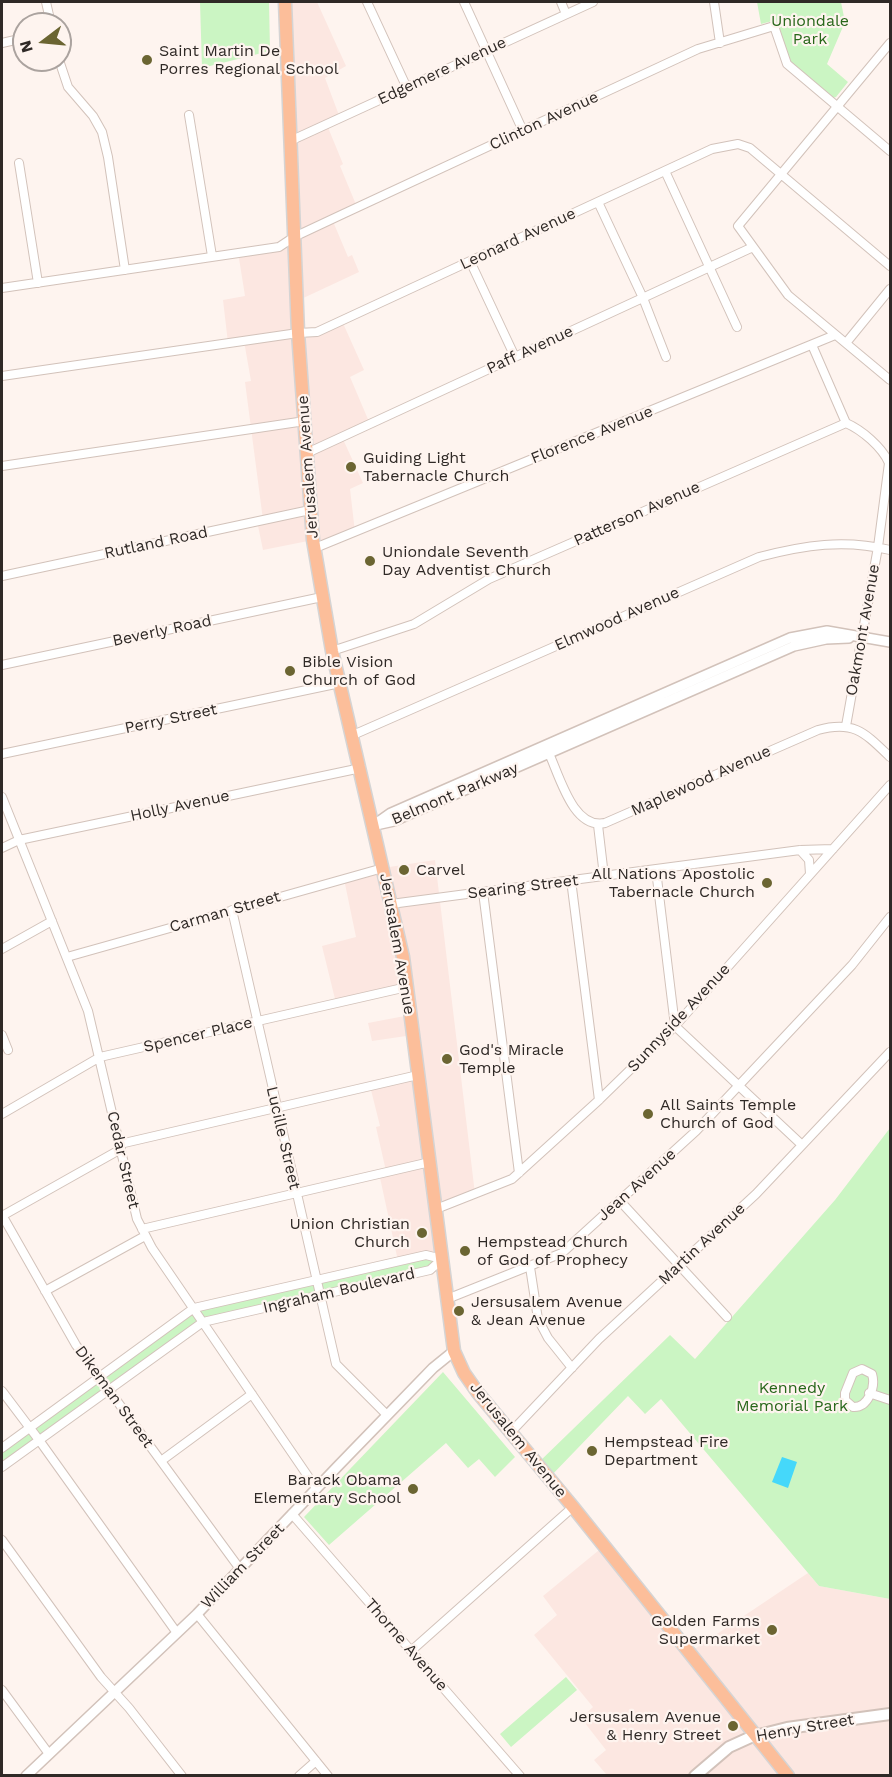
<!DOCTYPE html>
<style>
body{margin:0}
#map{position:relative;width:892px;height:1777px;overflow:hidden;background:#fef4ef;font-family:"Work Sans",sans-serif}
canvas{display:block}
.frame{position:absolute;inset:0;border:3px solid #2f2926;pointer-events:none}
.north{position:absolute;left:12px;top:12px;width:60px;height:60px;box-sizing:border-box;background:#fef4ef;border:2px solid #aba39f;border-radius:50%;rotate:254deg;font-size:16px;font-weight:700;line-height:24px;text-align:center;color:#2f2926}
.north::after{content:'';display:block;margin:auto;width:21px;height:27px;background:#6b6532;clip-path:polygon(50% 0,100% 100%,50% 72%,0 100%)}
</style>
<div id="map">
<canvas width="892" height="1777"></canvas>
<div class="frame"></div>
<div class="north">N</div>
</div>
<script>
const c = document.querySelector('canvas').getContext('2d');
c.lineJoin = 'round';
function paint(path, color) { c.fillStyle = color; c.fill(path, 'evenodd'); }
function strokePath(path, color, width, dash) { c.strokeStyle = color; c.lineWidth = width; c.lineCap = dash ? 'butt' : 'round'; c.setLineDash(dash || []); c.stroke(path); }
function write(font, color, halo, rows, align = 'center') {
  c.font = font + ' "Work Sans",sans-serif'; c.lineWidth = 4.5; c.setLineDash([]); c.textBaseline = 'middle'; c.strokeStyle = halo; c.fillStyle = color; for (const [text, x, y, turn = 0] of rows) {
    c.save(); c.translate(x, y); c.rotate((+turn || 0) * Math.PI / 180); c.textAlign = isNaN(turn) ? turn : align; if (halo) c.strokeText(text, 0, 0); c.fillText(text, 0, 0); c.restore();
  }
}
const commercial = new Path2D(`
 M285,2h32l29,64 -21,12 15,40 -13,7 16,39 -3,2 17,41 -25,12 16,38 4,-2 7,17 -62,29 1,31h19l25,-11 22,49 -14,7 20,47 -28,13 21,46 -13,6 5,43 -40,16 -2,-8 -50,10 -6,-29 6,-1 -18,-138 6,-1 -7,-40 -16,2 -5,-43 22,-4 -7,-44 41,-5 15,-10z
 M435,860l40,334 -39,15 6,50 -44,2 -19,-88 7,-2 -10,-44 4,-1 -10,-40 48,-11 -5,-40 -41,6 -4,-18 42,-8 -3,-27 -71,15 -14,-57 34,-9 -12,-58 39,-11z
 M604,1546l86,106 118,-79 11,13 71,13v176h-285l1,-1 -12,-14 12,-10 -25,-32 12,-11 -59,-72 23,-20 -14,-19z`);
const green = new Path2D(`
 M200,2h69l1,49 -68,17z
 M757,2h84l4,20 -18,42 21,18 -12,15 -3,1 -41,-33 -16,-45 -15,4z
 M890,1128v471l-71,-13 -158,-187 -16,15 -17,-18 -79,82 -12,-14 133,-129 25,24 140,-159z
 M426,1255l16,4 -12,11 -227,52 -201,145v-19l192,-140z
 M443,1372l72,85 -20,20 -16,-18 -11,9 -22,-25 -117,102 -25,-28z
 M566,1677l11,13 -66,57 -11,-13z`);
const water = new Path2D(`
 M782,1457l15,5 -9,26 -16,-6z`);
const minor = new Path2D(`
 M46,2l5,22
 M367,2l40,86
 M464,2l59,129
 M561,2l5,12
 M714,2l6,41
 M2,43l22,-5
 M890,43l-152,183 50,69 102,85
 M59,60l9,27 25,29 9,16 6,25 17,113
 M189,115l23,141
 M290,141l303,-139
 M19,163l19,120
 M665,171l72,156
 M598,202l45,96 23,59
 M470,261l45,96
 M2,288l277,-41 15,-10 49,-23 355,-165 76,-23 13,38 103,87
 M846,343l44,-54
 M812,345l34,78c16,7 36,24 43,40l-11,84 -32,179
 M2,376l296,-43 19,-1 395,-183 26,-5 12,4 140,118
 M307,453l446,-206
 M2,466l303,-45
 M315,548l520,-213
 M2,576l308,-66
 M332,651l82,-27 75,-45 357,-156
 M2,665l320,-68
 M353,735l406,-178c46,-12 85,-18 131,-7
 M547,749c12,24 25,81 58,74l213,-93c36,-10 47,3 72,27
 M2,754l338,-71
 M2,797l86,214 49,208 15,29 164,240
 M598,825l6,51
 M2,848l17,-8 342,-72
 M800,850l9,10 1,14
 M656,870l19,156 127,119
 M571,880l28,220
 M483,892l36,281
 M391,904l409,-54 33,-1
 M232,910l104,454 51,51
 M2,949l50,-28
 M67,957l316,-89
 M2,1035l6,15
 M2,1114l98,-57 307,-70
 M120,1144l298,-69
 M620,1201l107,116
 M436,1209l76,-30 87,-79 76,-74 215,-241
 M2,1215l74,130 164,224
 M2,1216l119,-67
 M142,1229l288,-67
 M530,1267l8,52 10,19 24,30
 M45,1291l100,-55
 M447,1299l115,-46 134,-122 156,-166 38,-48
 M862,1369l10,5c4,13 -4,34 -19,33l-8,-7v-7l8,-20z
 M2,1391l37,49 138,193
 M869,1393l21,7
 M511,1432l88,-93 157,-145 134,-142
 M2,1448l192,-140 232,-53 16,4
 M161,1461l91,-67
 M2,1467l201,-145 227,-52 12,-11
 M292,1514l228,262
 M2,1540l99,137 28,31 53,68
 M197,1614l131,162
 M411,1651l162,-144
 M2,1690l47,64
 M299,1776l17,-15`);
const tertiary = new Path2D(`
 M374,825l17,-12 399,-175 37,-7 63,11
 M376,825l18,-4 400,-175 32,-7 23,-1
 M26,1776l171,-162 140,-147 96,-99 21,-17`);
const secondary = new Path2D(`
 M695,1776l34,-29 22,-10 36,-9 103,-14`);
const primary = new Path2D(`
 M285,2l13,331 15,207 19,111 71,306 51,394 10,22 14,20 95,114 215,269`);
const markers = [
 [147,60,6,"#6b6532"],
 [351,467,6,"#6b6532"],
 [370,561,6,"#6b6532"],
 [290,671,6,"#6b6532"],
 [404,870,6,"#6b6532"],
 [767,883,6,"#6b6532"],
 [447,1059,6,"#6b6532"],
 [648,1114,6,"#6b6532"],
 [422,1233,6,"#6b6532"],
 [465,1251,6,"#6b6532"],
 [459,1311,6,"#6b6532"],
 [592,1451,6,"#6b6532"],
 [413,1489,6,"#6b6532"],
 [772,1630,6,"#6b6532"],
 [733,1726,6,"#6b6532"]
];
const parkNames = [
 ["Uniondale",810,21],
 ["Park",810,39],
 ["Kennedy",792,1388],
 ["Memorial Park",792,1406]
];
const poiNames = [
 ["Saint Martin De",159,51],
 ["Porres Regional School",159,69],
 ["Guiding Light",363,458],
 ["Tabernacle Church",363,476],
 ["Uniondale Seventh",382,552],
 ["Day Adventist Church",382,570],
 ["Bible Vision",302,662],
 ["Church of God",302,680],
 ["Carvel",416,870],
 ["All Nations Apostolic",755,874,"right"],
 ["Tabernacle Church",755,892,"right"],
 ["God's Miracle",459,1050],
 ["Temple",459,1068],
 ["All Saints Temple",660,1105],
 ["Church of God",660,1123],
 ["Union Christian",410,1224,"right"],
 ["Church",410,1242,"right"],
 ["Hempstead Church",477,1242],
 ["of God of Prophecy",477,1260],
 ["Jersusalem Avenue",471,1302],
 ["& Jean Avenue",471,1320],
 ["Hempstead Fire",604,1442],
 ["Department",604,1460],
 ["Barack Obama",401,1480,"right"],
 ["Elementary School",401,1498,"right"],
 ["Golden Farms",760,1621,"right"],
 ["Supermarket",760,1639,"right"],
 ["Jersusalem Avenue",721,1717,"right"],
 ["& Henry Street",721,1735,"right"]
];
const streetNames = [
 ["Edgemere Avenue",442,71,-25],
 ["Clinton Avenue",544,121,-25],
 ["Leonard Avenue",518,239,-25],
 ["Paff Avenue",530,350,-25],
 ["Florence Avenue",592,435,-22],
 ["Jerusalem Avenue",308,467,-94],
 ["Patterson Avenue",637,514,-24],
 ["Rutland Road",156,543,-12],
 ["Elmwood Avenue",617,619,-24],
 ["Oakmont Avenue",863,630,-80],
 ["Beverly Road",162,631,-12],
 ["Perry Street",171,719,-12],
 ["Maplewood Avenue",701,781,-24],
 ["Belmont Parkway",455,794,-23],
 ["Holly Avenue",180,806,-12],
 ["Searing Street",523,887,-7],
 ["Carman Street",225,912,-16],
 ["Jerusalem Avenue",397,944,80],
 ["Sunnyside Avenue",679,1018,-47],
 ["Spencer Place",198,1035,-13],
 ["Lucille Street",283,1138,77],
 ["Cedar Street",123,1160,77],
 ["Jean Avenue",637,1185,-42],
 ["Martin Avenue",702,1244,-43],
 ["Ingraham Boulevard",339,1291,-13],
 ["Dikeman Street",114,1397,54],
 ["Jerusalem Avenue",518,1440,51],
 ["William Street",243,1566,-46],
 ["Thorne Avenue",406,1645,49],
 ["Henry Street",805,1728,-10]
];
paint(commercial, '#fce7e1');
paint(green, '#cbf5c3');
paint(water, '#45d8fa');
strokePath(minor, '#d2c2ba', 10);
strokePath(tertiary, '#d2c2ba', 12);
strokePath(secondary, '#d2c2ba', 14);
strokePath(primary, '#d5d4d4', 15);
strokePath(minor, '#fff', 8);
strokePath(tertiary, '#fff', 9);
strokePath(secondary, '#fff', 10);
strokePath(primary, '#fcbe9a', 12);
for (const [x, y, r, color] of markers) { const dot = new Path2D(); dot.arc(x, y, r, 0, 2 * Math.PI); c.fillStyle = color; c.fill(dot); strokePath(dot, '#fef4ef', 2); }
write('16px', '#28671a', '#fef4ef', parkNames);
write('16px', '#2f2926', '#fef4ef', poiNames, 'left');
write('16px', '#2f2926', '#fef4ef', streetNames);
</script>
